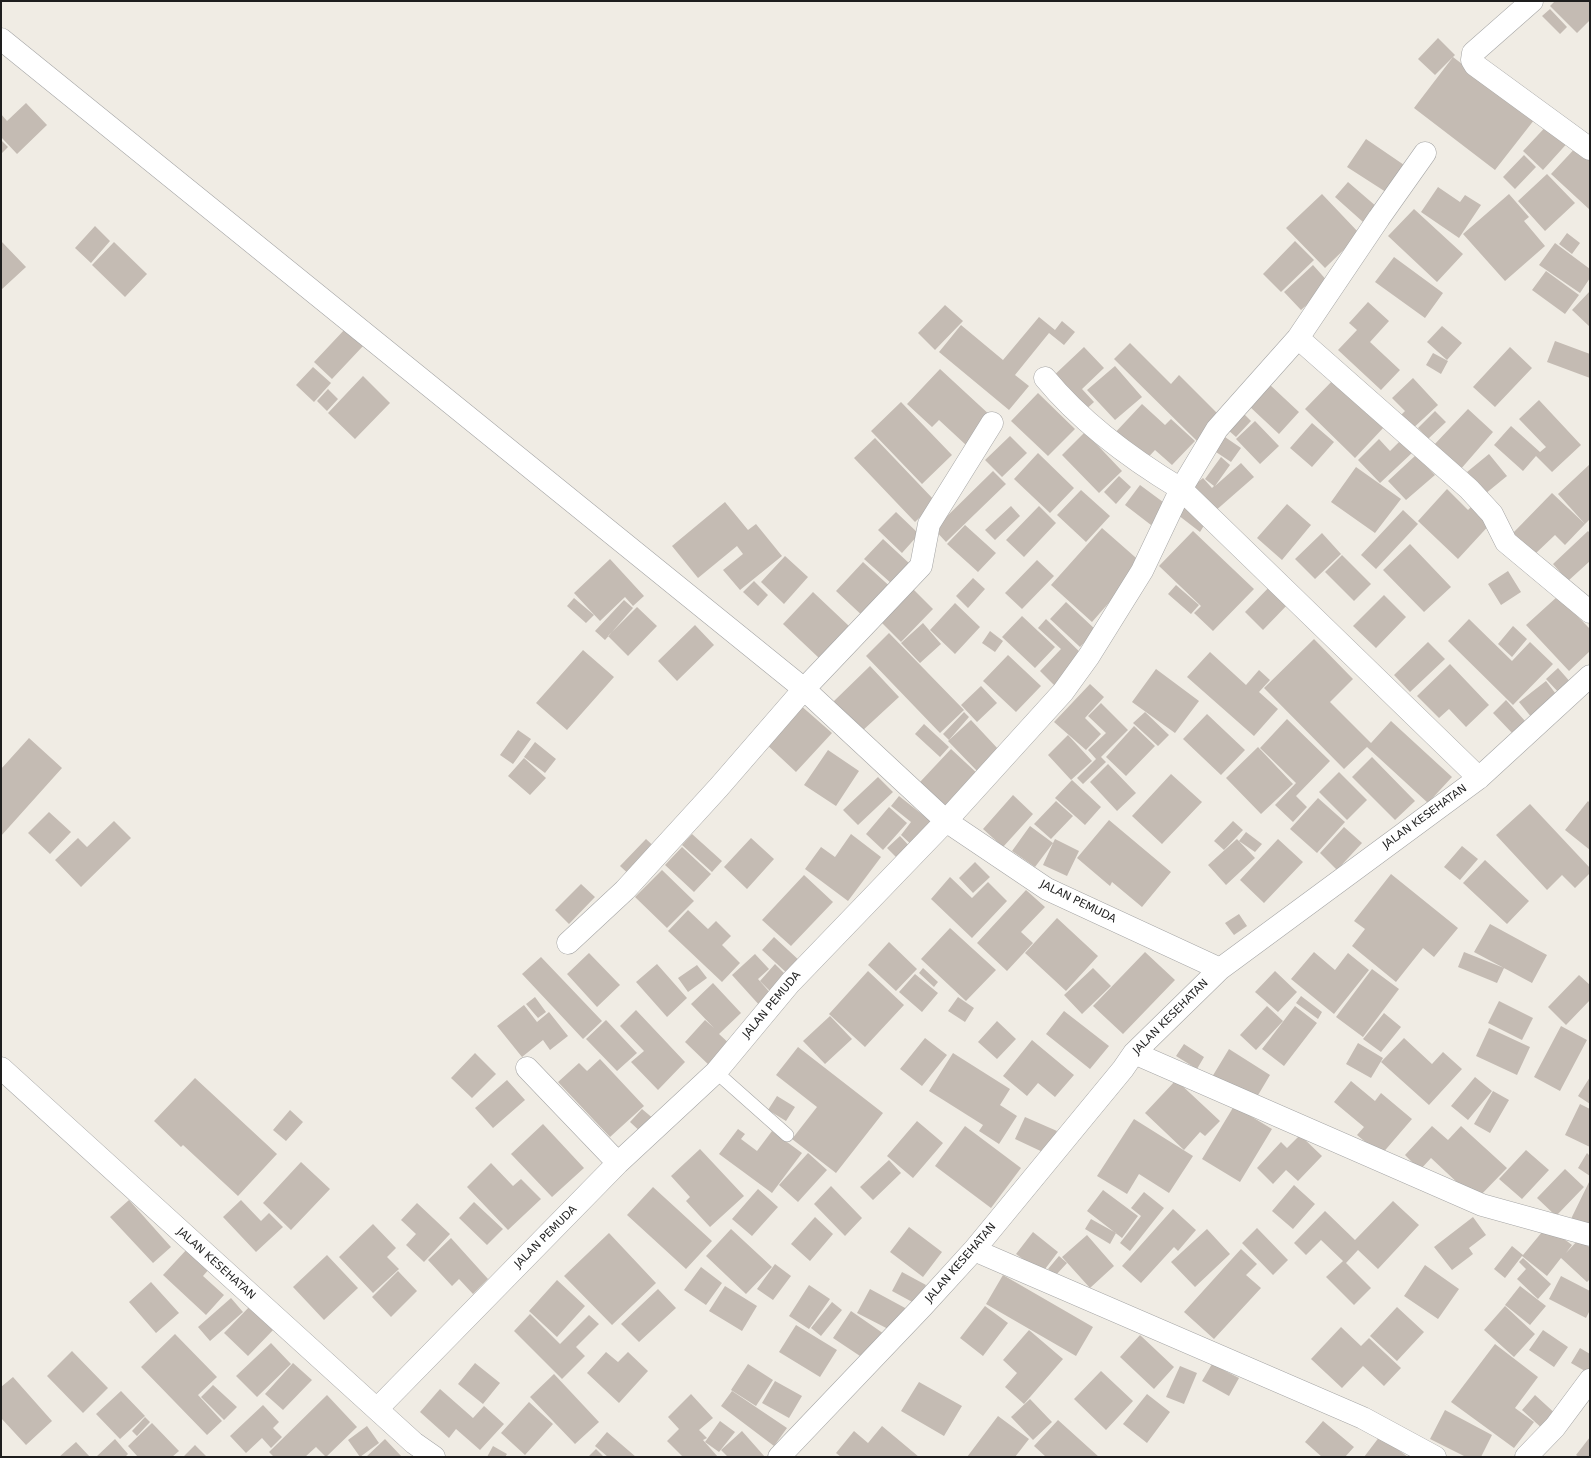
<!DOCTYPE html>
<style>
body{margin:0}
#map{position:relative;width:1591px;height:1458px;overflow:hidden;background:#f0ece4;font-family:"DejaVu Sans",sans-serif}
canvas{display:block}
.frame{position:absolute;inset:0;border:2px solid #1e1e1e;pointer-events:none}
</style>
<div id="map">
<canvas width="1591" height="1458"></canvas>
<div class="frame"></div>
</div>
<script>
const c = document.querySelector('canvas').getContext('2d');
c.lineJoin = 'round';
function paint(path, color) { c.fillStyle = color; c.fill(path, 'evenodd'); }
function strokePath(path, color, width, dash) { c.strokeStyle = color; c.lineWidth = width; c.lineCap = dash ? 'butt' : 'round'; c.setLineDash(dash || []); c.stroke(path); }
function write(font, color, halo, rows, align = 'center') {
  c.font = font + ' "DejaVu Sans",sans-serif'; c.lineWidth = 3; c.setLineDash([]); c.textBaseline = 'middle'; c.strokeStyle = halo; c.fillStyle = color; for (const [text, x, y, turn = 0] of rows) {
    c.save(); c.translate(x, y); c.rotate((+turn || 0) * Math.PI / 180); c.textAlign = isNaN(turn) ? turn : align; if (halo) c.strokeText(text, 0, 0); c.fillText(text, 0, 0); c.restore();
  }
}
const building = new Path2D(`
 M1555,1h35v19l-13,13 -27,-27z
 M1550,9l17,18 -7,7 -18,-18z
 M1438,38l17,17 -20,20 -17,-16z
 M1453,57l31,24 54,34 -43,55 -81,-62z
 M26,103l21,22 -30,29 -16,-17v-23l6,7z
 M1551,121l20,18 -28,31 -20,-19z
 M1366,139l41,28 -18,27 -42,-27z
 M1,140l7,7 -7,7z
 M1579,144l11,11v55l-39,-36z
 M1524,155l12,12 -21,22 -12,-12z
 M1547,174l28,29 -30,28 -27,-30z
 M1348,182l29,25 -14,15 -28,-25z
 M1438,187l22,15 5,-7 16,10 -22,33 -38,-26z
 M1322,194l38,40 -35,34 -39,-40z
 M1509,194l20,23 -5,4 21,25 -40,35 -42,-47z
 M1414,209l49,45 -26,28 -49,-46z
 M95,226l15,15 -19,22 -16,-15z
 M1567,233l13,10 -8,11 -13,-10z
 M1,241l25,26 -25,23z
 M1295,241l19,19 -33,32 -18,-18z
 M114,242l33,32 -22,23 -33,-32z
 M1555,243l35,26v9l-10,15 -41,-28z
 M1394,257l49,36 -18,25 -50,-36z
 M1313,265l17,19 -29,26 -17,-18z
 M1546,271l33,24 -14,19 -33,-24z
 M1590,291v36l-18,-17z
 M1368,302l21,19 -19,21 30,28 -19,20 -43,-40 19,-20 -8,-7z
 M945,305l18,16 -28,29 -17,-17z
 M1039,317l16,13 7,-9 13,11 -11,13 -15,-12 -34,42 14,11 -20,24 -70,-58 22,-27 42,35z
 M1442,326l20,17 -15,17 -20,-18z
 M346,328l18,17 -32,34 -18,-17z
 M1555,341l35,13v24l-43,-16z
 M1130,343l41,41 8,-9 42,42 -24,24 -83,-82z
 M1084,347l20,21 -22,21 12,13 -13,12 -32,-34z
 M1510,347l22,21 -37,39 -22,-20z
 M1433,353l15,8 -7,13 -15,-9z
 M1115,366l27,31 -27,23 -28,-30z
 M313,367l18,16 -17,19 -18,-17z
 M940,369l52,48 -26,28 -27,-25 -7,7 -25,-23z
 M363,376l27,27 -35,36 -27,-26z
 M1335,378l50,48 -30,32 -50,-49z
 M1413,378l25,27 -29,27 -12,-13 8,-8 -13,-13z
 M1269,384l30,28 -20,22 -30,-28z
 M328,389l10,10 -11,12 -10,-10z
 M1038,393l37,36 -27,27 -37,-35z
 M1539,400l42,45 -29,27 -16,-16 -13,15 -29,-26 17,-19 29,26 6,-5 -27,-28z
 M901,402l51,53 -30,29 -51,-53z
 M1142,404l23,21 6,-6 24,22 -23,24 -17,-15 -13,14 -30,-28z
 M1468,409l25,23 -33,38 -27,-24z
 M1435,411l11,11 -18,17 -10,-11z
 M1243,413l8,8 -15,16 -8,-7z
 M1255,421l24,25 -19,18 -24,-25z
 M1312,423l22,19 -22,25 -22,-19z
 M1085,432l37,39 -23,22 -37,-38z
 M1222,435l19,13 -10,14 -18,-12z
 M1010,436l17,17 -25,24 -17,-17z
 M875,438l61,64 -21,20 -61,-64z
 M1379,439l11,12 11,-11 12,12 -33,31 -22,-23z
 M1038,453l36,35 -24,25 -36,-34z
 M1489,454l18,22 -22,18 -18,-22z
 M1416,455l19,20 -29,25 -18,-19z
 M1221,457l9,8 -15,21 26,-23 13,14 -40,35 -22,-25 11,-9 9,10 2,-2 -9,-7z
 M1590,464v55l-5,5 -27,-30z
 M1356,467l45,32 -26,34 -44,-31z
 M993,471l13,13 -60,58 -12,-13z
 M1119,476l12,11 -15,17 -12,-12z
 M1140,485l27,20 -16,20 -26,-20z
 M1447,489l21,21 7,-7 18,18 -35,38 -40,-38z
 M1081,490l29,26 -24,26 -29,-27z
 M1552,493l33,31 -20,21 -10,-10 -20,19 -22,-21z
 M725,502l23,28 8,-6 26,32 -42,34 -17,-20 20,-16 -6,-8 -39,32 -26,-32z
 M1187,503l21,16 -8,13 -22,-17z
 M1287,504l24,21 -29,35 -25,-22z
 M1011,506l9,10 -25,24 -10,-10z
 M1039,506l17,17 -32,34 -18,-17z
 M1403,510l15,14 -42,45 -15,-14z
 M896,512l23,22 -17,19 -24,-23z
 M965,525l31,28 -18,19 -31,-28z
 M1102,528l41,36 -51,58 -41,-37z
 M1193,531l61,58 -41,42 -19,-18 7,-7 -42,-40z
 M1588,531l2,2v28l-22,20 -15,-17z
 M1322,533l19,21 -26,25 -20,-20z
 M883,539l27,25 -18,20 -28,-25z
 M1410,544l41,43 -27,25 -41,-42z
 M1342,555l29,29 -17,17 -29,-29z
 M785,556l23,21 -24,27 -23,-22z
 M610,559l34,37 -11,10 -8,-9 -25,24 -26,-28z
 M1037,560l17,16 -32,33 -17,-16z
 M863,562l32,29 -28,29 -31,-29z
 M1508,571l13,21 -20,13 -13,-21z
 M973,578l12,11 -17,19 -12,-12z
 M754,581l14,14 -10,11 -15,-14z
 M1274,582l18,18 -29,30 -18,-18z
 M1176,585l23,20 -8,9 -23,-20z
 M910,586l23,23 -32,33 -23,-23z
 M813,592l36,34 -30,32 -36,-34z
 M1384,595l22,22 -30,31 -23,-22z
 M1558,596l32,33v22l-21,20 -43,-46z
 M574,598l20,17 -8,8 -19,-17z
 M624,600l9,8 -28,32 -10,-9z
 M1066,602l30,28 -16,17 -30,-28z
 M955,603l25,24 -25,27 -25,-24z
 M637,607l20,19 -29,30 -20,-20z
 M1022,616l33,31 -20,21 -33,-31z
 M1046,619l39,38 -29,30 -16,-16 21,-22 -23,-21z
 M1469,619l43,42 18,-19 23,22 -40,41 -65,-64z
 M923,623l18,21 -21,19 -19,-20z
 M695,625l19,20 -37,36 -19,-20z
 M1513,626l14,13 -15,18 -14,-13z
 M990,631l13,10 -8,11 -13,-9z
 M889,633l75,77 -24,23 -74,-77z
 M1314,639l39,40 -23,23 41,41 20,-22 61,56 -24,26 -61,-56 -23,22 -80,-81z
 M1428,642l17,17 -35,33 -16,-17z
 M583,650l31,27 -47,53 -31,-27z
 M1210,652l36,33 13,-15 11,10 -11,12 19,17 -24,27 -67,-59z
 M1008,655l33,31 -25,26 -33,-31z
 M1450,664l39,41 -23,22 -17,-18 -10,9 -22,-22z
 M870,666l29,31 -38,35 -28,-30z
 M1558,668l14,16 -12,10 -14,-15z
 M1156,669l43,32 -24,32 -43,-31z
 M1546,681l13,17 -27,20 -13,-16z
 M1090,684l14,13 -19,21 16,16 -15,16 -32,-28z
 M981,686l16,17 -20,19 -16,-17z
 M1506,700l20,22 -13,12 -20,-21z
 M1101,703l27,27 -27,27 5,5 -23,22 -6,-6 19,-19 -8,-9 18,-17 -18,-17z
 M799,704l33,29 -36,39 -32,-30z
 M964,712l5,5 -20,23 -6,-6z
 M1145,712l24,23 -11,11 -25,-23z
 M1207,714l38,36 -24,25 -38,-36z
 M1287,719l43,42 -34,35 11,11 -14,15 -18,-17 21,-22 -36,-35z
 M971,720l28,30 -22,21 -29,-30z
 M924,724l25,23 -9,10 -25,-23z
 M1134,726l21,20 -29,30 -20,-19z
 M518,730l13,9 -18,25 -13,-9z
 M1068,735l24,26 -21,19 -23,-25z
 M29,738l33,30 -61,68v-67z
 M535,742l21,17 -11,14 -21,-16z
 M1258,747l35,37 -32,30 -35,-36z
 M951,749l28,26 -31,33 -28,-26z
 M828,750l31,21 -23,35 -32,-21z
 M1372,757l43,44 -20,19 -43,-43z
 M524,758l22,20 -16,17 -22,-19z
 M1108,764l28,29 -19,18 -27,-29z
 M1339,772l28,28 -20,20 -28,-28z
 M1171,774l31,28 -40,42 -30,-28z
 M878,777l15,15 -35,33 -15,-15z
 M1072,780l29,27 -16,18 -30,-27z
 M1013,795l20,19 -30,33 -20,-18z
 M899,796l34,27 -19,24 -13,-12 10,-13 -20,-16z
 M1318,798l27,24 -28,31 -27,-24z
 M1056,801l17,15 -22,23 -17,-15z
 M1588,801l2,2v47l-25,-20z
 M1530,804l60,64v5l-15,15 -13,-13 -15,15 -51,-55z
 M889,807l18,16 -24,27 -17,-16z
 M49,812l22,20 -21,22 -22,-21z
 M1109,820l62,52 -29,35 -30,-25 -2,4 -33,-28z
 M114,821l17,17 -50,49 -26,-27 23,-22 9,9z
 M1233,821l10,9 -19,20 -10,-9z
 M1030,826l23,17 2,-4 24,12 -12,25 -24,-11 10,-22 -18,24 -23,-16z
 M1344,827l18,16 -25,27 -17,-17z
 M1246,832l16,12 -7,8 -16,-11z
 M692,834l30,27 -10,11 -30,-27z
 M851,834l30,23 -33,44 -43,-32 16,-22 14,10z
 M900,836l13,14 -12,12 -14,-14z
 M751,838l23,21 -27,30 -23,-22z
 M646,839l13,12 -26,27 -13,-12z
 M1237,839l18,19 -29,27 -18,-20z
 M1278,839l25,23 -39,41 -24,-23z
 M1462,846l16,13 -18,21 -16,-13z
 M682,847l29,27 -17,18 -29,-27z
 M1485,860l44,41 -22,23 -44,-41z
 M975,862l15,15 -17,16 -14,-15z
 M662,870l32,31 -27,27 -32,-31z
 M1391,874l67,54 -24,29 -11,-9 -27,34 -44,-36 13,-17 -11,-8z
 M804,875l29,27 -42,44 -29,-26z
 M950,877l22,21 16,-16 19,19 -35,37 -41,-39z
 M581,884l14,13 -26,27 -14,-14z
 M1026,890l19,17 -24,25 12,11 -26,28 -30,-28z
 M688,910l20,19 8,-8 15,15 -9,9 18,18 -18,19 -54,-51z
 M1239,914l8,12 -13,9 -9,-12z
 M1057,918l41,38 -32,35 -41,-38z
 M1490,924l57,31 -15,28 -58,-31z
 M950,928l46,42 -30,31 -45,-42z
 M774,937l28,26 -12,13 -28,-26z
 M889,942l28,27 -21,22 -28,-26z
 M1145,952l30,28 -52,54 -30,-28z
 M1314,952l21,18 13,-17 21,17 -35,44 -43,-35z
 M1464,952l40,16 -7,15 -39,-16z
 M589,953l31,32 -23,22 -30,-33z
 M755,954l14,15 -11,10 15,17 -12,11 -29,-32z
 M541,957l61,64 -19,18 -61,-65z
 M657,964l30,34 -20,19 -31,-35z
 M775,964l15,15 -15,17 -15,-15z
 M697,965l10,13 -19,14 -10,-14z
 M923,968l15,14 -4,5 -15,-14z
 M1093,968l18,18 -29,28 -18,-19z
 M1372,969l27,20 -36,48 -27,-20z
 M868,971l36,34 -39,42 -36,-33z
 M1275,971l22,21 -19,20 -23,-20z
 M915,974l23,19 -16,19 -23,-20z
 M1579,975l11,10v15l-24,25 -18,-18z
 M713,983l28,30 -22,21 14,13 -21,21 -27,-26 20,-22 9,8 -23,-24z
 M1301,996l21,16 -4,7 -22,-16z
 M535,997l11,15 -8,6 -12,-14z
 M958,997l16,11 -9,14 -17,-11z
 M1499,1001l34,17 -11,22 -34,-17z
 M524,1005l13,17 12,-10 19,24 -18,14 -7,-10 -21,17 -25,-31z
 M1267,1006l16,15 -27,29 -16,-15z
 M1295,1006l22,17 -33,43 -22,-17z
 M636,1010l49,52 -27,28 -27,-28 13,-11 -24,-25z
 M1064,1011l45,35 -19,23 -44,-35z
 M1384,1013l17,14 -20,25 -18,-13z
 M830,1016l22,23 -27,25 -22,-23z
 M606,1020l31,33 -20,18 -31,-32z
 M997,1021l19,18 -19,20 -19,-17z
 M1561,1026l26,14 -27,51 -26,-14z
 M1489,1028l41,19 -13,28 -41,-19z
 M925,1038l22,17 -25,31 -22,-17z
 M1404,1038l28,26 11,-12 19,17 -33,36 -48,-43z
 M1032,1040l42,35 -19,22 -17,-14 -11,13 -24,-20z
 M1358,1043l25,15 -12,20 -25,-14z
 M1184,1044l20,13 -7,12 -21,-13z
 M798,1047l85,66 -47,60 -44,-34 25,-32 -41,-32z
 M1229,1049l41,26 -16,27 -42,-25z
 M475,1053l21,21 -24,24 -21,-20z
 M953,1053l57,36 -10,16 17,11 -18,28 -20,-13 4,-6 -54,-34z
 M600,1059l44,47 -34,31 -52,-55 21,-19 8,8z
 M1475,1077l17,14 -24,29 -17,-14z
 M1590,1077v27l-12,-8z
 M195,1078l82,76 -39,42 -55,-51 -2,2 -27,-26z
 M507,1080l18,20 -32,28 -18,-20z
 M1176,1080l44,41 -15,15 -5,-4 -16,18 -39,-37z
 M1351,1081l24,20 6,-8 31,26 -31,36 -24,-20 7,-8 -30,-25z
 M1493,1091l16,9 -19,33 -16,-9z
 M777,1096l18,11 -9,14 -18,-11z
 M1580,1104l10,5v38l-25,-12z
 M1234,1106l38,23 -32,53 -38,-23z
 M642,1109l13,11 -12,14 -13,-12z
 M290,1110l13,12 -17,19 -13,-11z
 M1025,1117l32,14 -10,23 -32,-15z
 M1134,1119l59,37 -24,37 -30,-19 -12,20 -30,-18z
 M917,1121l26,22 -30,35 -26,-22z
 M543,1124l41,44 -32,29 -41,-43z
 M965,1126l56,42 -30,40 -56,-42z
 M1432,1126l16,14 13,-14 46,42 -31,32 -45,-42 -11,12 -15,-15z
 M738,1129l7,5 -4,5 16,12 15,-20 30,22 -30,40 -53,-39z
 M1300,1135l22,21 -24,25 -12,-11 -13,14 -16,-16 24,-26 6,6z
 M700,1149l44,47 -34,31 -24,-26 4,-4 -19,-21z
 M1526,1150l23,20 -27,29 -23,-20z
 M808,1153l19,17 -29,32 -19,-17z
 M1587,1153l3,3v20l-12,-8z
 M889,1160l12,13 -28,27 -13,-13z
 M301,1162l29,27 -39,41 -28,-27z
 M491,1163l22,23 8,-7 20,20 -33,31 -41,-43z
 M1565,1169l19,18 -28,29 -19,-18z
 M1590,1180v53l-21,-10z
 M1294,1185l21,19 -22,25 -21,-18z
 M831,1186l31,32 -17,18 -31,-32z
 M653,1187l59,54 -26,28 -59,-54z
 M758,1189l20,18 -26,29 -20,-17z
 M1103,1190l35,26 -16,22 -35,-27z
 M1144,1192l20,16 -34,43 -10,-8 21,-27 -10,-8z
 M129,1200l42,47 -18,16 -43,-46z
 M241,1200l20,21 8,-8 14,14 -27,25 -33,-35z
 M1393,1201l26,24 -41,44 -20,-19 -12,13 25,25 -17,17 -28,-28 17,-16 -22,-21 -15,15 -12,-12 31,-32 30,29z
 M474,1202l29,27 -16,16 -28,-27z
 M417,1203l33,31 -26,28 -18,-17 10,-11 -15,-14z
 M1173,1209l23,21 -18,21 -4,-4 -33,36 -19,-17z
 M815,1217l18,17 -23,27 -19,-17z
 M1473,1217l13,18 -17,13 4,6 -21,16 -18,-23z
 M1091,1219l25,14 -6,11 -25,-15z
 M373,1224l23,24 -9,9 12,12 -26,24 -34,-36z
 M1547,1226l25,19 -6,8 14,-15 10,10v31l-3,3 -26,-24 -14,18 -25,-20 -17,22 -11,-9 18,-23 11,9z
 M909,1227l33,25 -19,25 -33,-25z
 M1257,1228l31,32 -15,15 -31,-32z
 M731,1229l41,38 -26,27 -40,-38z
 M1207,1229l23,25 -35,33 -24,-25z
 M1033,1232l25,20 -16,21 -26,-19z
 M609,1233l47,50 -44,42 -48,-49z
 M1087,1235l27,31 -24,22 -28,-31z
 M451,1238l37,41 -15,15 -14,-15 -7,7 -24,-26z
 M188,1248l22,20 -7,8 21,19 -18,20 -43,-40z
 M1241,1249l16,15 -11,11 15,13 -47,51 -30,-27z
 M327,1255l31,33 -34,32 -31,-33z
 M1059,1256l8,7 -11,12 -8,-6z
 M1523,1258l28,26 -13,15 -21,-20 9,-10 -7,-7z
 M775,1264l16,12 -18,24 -16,-11z
 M1425,1265l34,24 -21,30 -34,-23z
 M701,1267l21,16 -16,22 -22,-15z
 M398,1271l19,20 -26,26 -19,-20z
 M902,1272l24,13 -10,19 -24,-13z
 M1003,1275l90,52 -17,29 -90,-52z
 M1561,1276l29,15v19l-4,8 -37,-19z
 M557,1280l28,26 -28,31 -28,-26z
 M151,1282l28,31 -23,20 -27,-31z
 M809,1285l21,14 -21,30 -20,-13z
 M725,1286l32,20 -15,25 -33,-20z
 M1520,1286l26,20 -16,19 -25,-20z
 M658,1289l18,19 -37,34 -18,-18z
 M870,1289l37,20 -13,23 -37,-19z
 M231,1298l12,14 -33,29 -12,-14z
 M832,1302l10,8 -21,26 -10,-8z
 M252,1304l24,23 -28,29 -24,-23z
 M985,1306l23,17 -25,33 -23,-18z
 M1505,1306l30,28 -21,23 -30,-27z
 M1397,1307l27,25 -27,29 -27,-25z
 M851,1311l36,25 -18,26 -36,-24z
 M530,1314l30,30 29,-29 10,9 -23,23 9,9 -23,23 -48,-48z
 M796,1325l41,25 -17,27 -41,-25z
 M1341,1327l20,19 8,-8 32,30 -17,18 -21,-20 -21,22 -31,-29z
 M1029,1330l34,29 -39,45 -19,-17 12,-14 -14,-13z
 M1543,1330l25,17 -14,20 -25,-17z
 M175,1334l42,43 -19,18 24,26 -15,14 -66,-68z
 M1140,1335l34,32 -20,22 -34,-32z
 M271,1343l20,21 -34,33 -21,-21z
 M1495,1344l43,33 -23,31 19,14 -20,26 -63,-46z
 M1580,1348l10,6v20l-19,-11z
 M72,1351l36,37 -25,25 -36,-37z
 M606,1352l12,10 10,-10 20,19 -29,32 -32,-30z
 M293,1363l19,17 -29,30 -18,-16z
 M475,1363l25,20 -17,21 -25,-20z
 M748,1364l25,16 -17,26 -25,-16z
 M1212,1364l27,14 -10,18 -27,-15z
 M1180,1366l17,7 -13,31 -18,-7z
 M1101,1371l32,30 -27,29 -32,-31z
 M554,1374l45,48 -24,22 -45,-47z
 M13,1377l39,44 -26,24 -25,-27v-31z
 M775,1381l27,15 -13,22 -27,-15z
 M919,1382l43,24 -18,30 -43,-25z
 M213,1385l24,22 -13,13 -23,-23z
 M440,1389l33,29 11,-12 20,18 -24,26 -24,-21 -7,9 -29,-26z
 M121,1391l24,25 -25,23 -24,-25z
 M732,1391l55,37 -13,18 -53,-40z
 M691,1394l22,24 -14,12 8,8 -4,2 15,17h-35l-16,-16 12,-12 -11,-12z
 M1147,1394l23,18 -23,31 -24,-19z
 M327,1395l30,32 -31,30 -10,-10 -11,10h-31l-5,-5z
 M1535,1395l23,21 -13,15 -23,-21z
 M1030,1399l22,23 -19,18 -22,-23z
 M529,1402l24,22 -28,31 -24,-22z
 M263,1405l16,17 -6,6 9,9 -11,11 -9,-10 -16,15 -16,-17z
 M1445,1410l47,25 -11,22h-15l-36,-18z
 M998,1416l31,23 -14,18h-48z
 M145,1417l5,5 -13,14 -5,-5z
 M1058,1420l41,37h-53l-12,-11z
 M720,1421l15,11 -16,20 -14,-10z
 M1323,1421l31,26 -9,10h-23l-17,-15z
 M152,1423l27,28 -7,6h-34l-10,-11z
 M367,1426l12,17 -19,14 -12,-17z
 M882,1426l37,31h-78l-5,-4 18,-22 14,12z
 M742,1431l23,26h-37l-7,-7z
 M607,1432l29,25h-28l-13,-11z
 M1380,1436l28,21h-44z
 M1590,1437v20h-11l-3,-2z
 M115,1439l13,15 -3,3h-29z
 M385,1439l17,18h-36z
 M76,1442l14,15h-31z
 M195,1445l12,12h-24z
 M493,1446l14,8 -2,3h-18z
 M596,1449l8,8h-16z`);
const lane = new Path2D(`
 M716,1072l71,63`);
const street = new Path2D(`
 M1532,1l-59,52 -1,7 3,5 115,84
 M1,39l803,650 142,132 101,68 173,80
 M1298,338l171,151 23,25 14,28 84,70
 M1045,378c38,46 86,81 136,111l298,289
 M568,943l57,-53 94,-103 85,-98 117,-123 8,-42 63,-101
 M1134,1053l348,152 108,30
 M1,1068l413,375 20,14
 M527,1068l91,95
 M974,1250l389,168 72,39
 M377,1409l241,-246 98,-91 74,-89 156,-162 117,-129 26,-36 53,-85 39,-82 36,-60 81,-91 81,-120 46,-65
 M779,1457l143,-150 52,-57 149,-181 11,-16 86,-84 259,-191 111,-102
 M1526,1457l29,-30 35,-47`);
const streetNames = [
 ["JALAN KESEHATAN",1425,817,-36],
 ["JALAN PEMUDA",1078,902,26],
 ["JALAN PEMUDA",772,1005,-50],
 ["JALAN KESEHATAN",1171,1017,-45],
 ["JALAN PEMUDA",546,1237,-45],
 ["JALAN KESEHATAN",961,1263,-49],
 ["JALAN KESEHATAN",216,1264,42]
];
paint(building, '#c4bbb3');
strokePath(lane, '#a5a5a5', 14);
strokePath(street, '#a5a5a5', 23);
strokePath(lane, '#fff', 13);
strokePath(street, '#fff', 22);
write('11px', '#1e1e1e', '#fff', streetNames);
</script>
